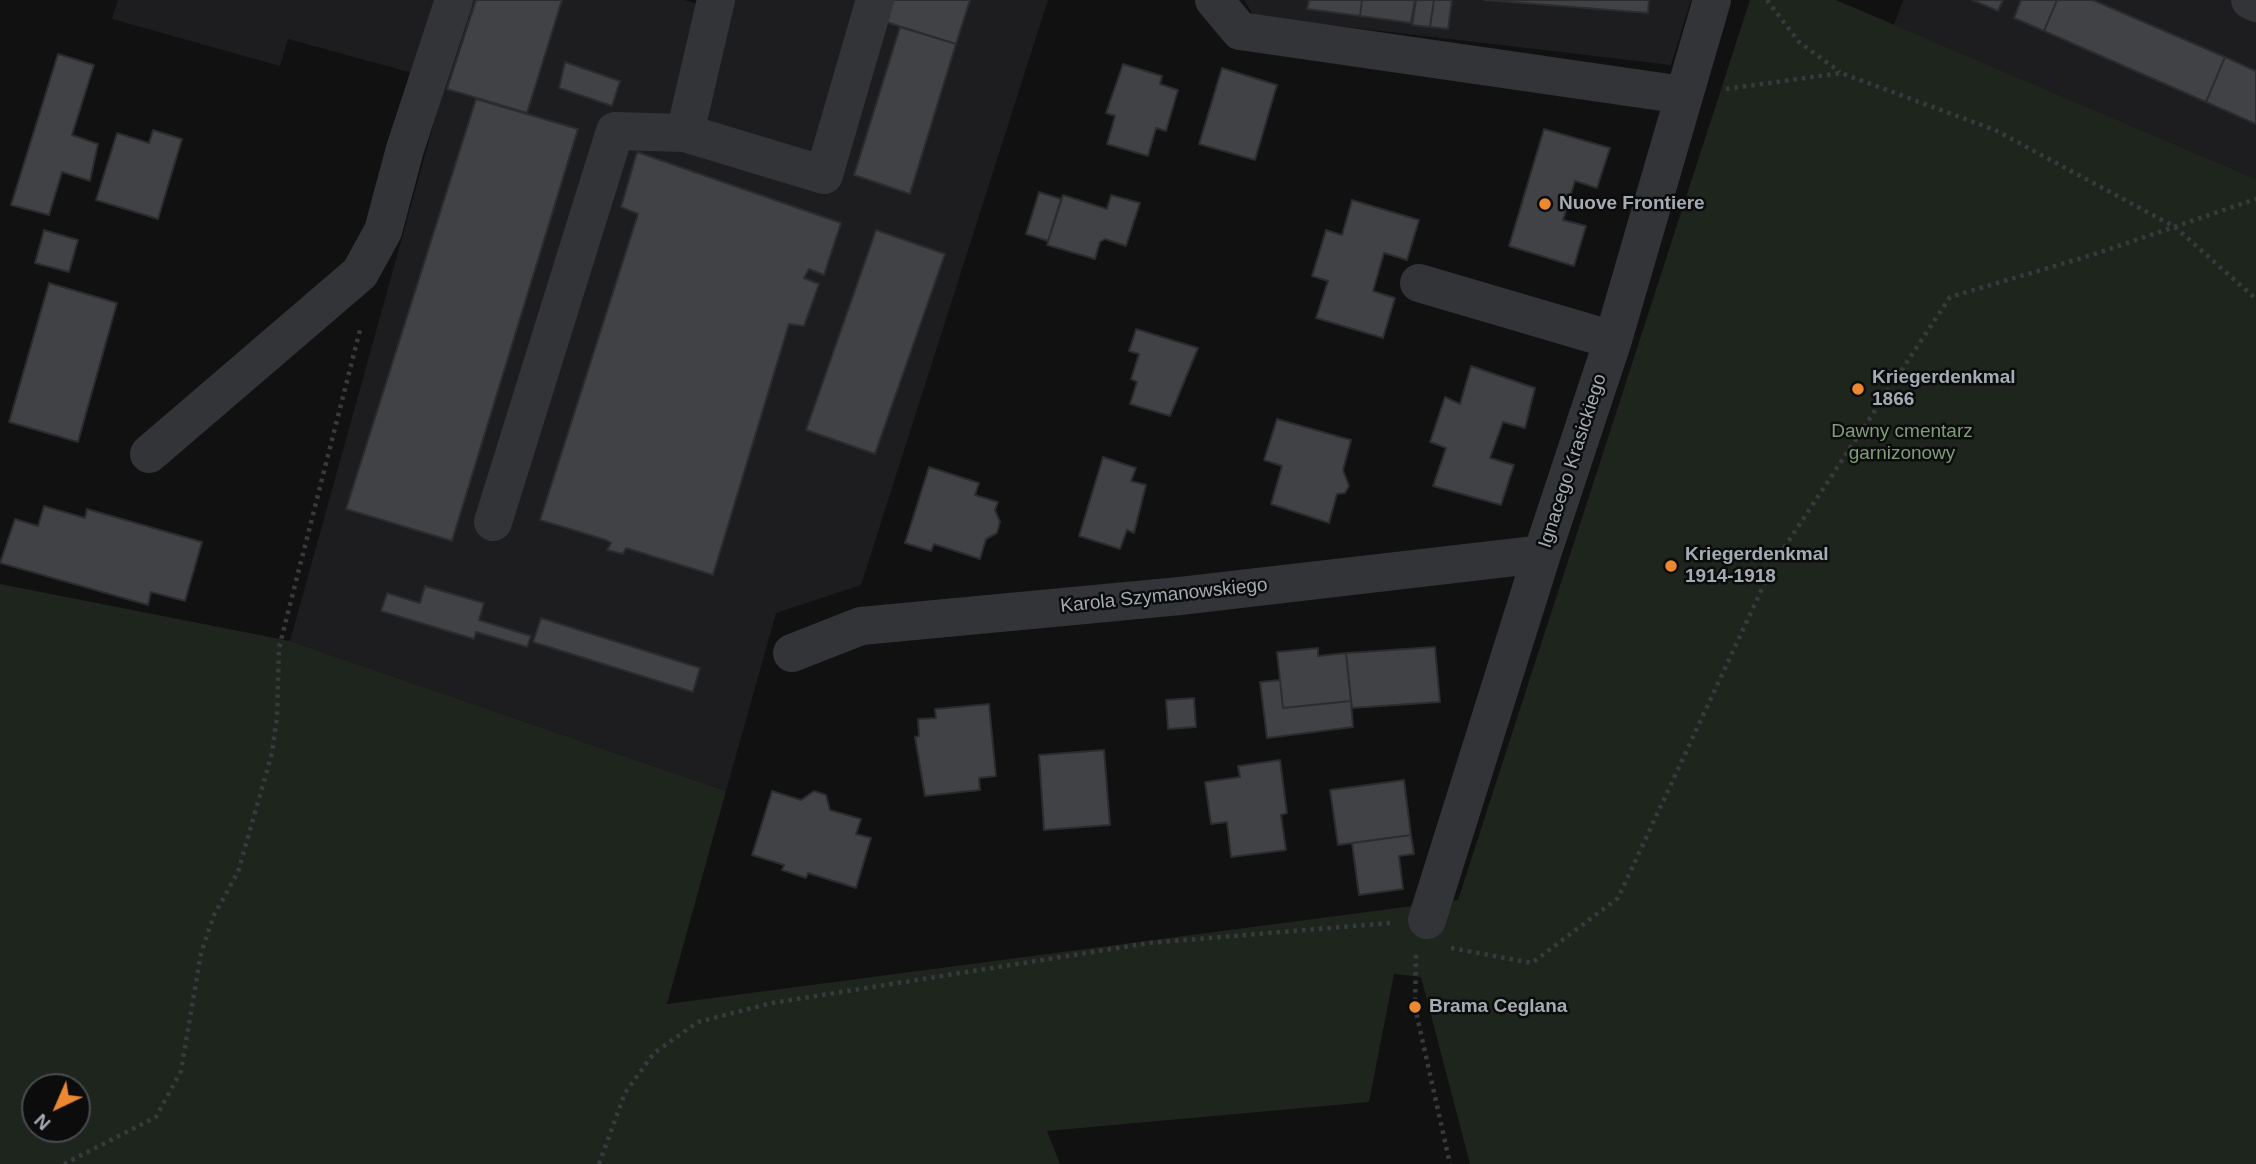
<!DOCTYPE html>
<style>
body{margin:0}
#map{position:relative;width:2256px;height:1164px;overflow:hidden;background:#111112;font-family:Helvetica,sans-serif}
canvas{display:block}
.north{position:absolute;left:21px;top:1073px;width:70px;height:70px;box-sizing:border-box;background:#0c0c0d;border:2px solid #484c4f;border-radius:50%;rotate:224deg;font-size:19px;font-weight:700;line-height:28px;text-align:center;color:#a3abb3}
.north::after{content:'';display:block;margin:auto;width:24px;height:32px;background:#eb8830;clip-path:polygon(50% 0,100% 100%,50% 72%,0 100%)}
</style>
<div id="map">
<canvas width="2256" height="1164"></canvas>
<div class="north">N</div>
</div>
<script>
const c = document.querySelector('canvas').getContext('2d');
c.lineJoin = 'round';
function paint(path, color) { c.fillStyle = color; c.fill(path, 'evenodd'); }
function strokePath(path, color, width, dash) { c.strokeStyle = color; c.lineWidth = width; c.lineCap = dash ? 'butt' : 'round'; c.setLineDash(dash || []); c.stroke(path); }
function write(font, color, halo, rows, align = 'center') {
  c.font = font + ' Helvetica,sans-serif'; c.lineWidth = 5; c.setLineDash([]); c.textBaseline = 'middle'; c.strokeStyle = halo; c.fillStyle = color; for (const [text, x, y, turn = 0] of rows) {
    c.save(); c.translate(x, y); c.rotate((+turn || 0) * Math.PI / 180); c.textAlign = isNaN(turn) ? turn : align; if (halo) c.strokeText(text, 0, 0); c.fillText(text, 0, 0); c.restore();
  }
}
const built = new Path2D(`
 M118,0h320l-22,74 -128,-35 -8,27 -168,-47z
 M468,0h216l14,4 2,-4h348l-187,585 -85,28 -50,178 -436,-150z
 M1244,0h447l-20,65 -417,-49z
 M1903,0h353v179l-362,-154z`);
const green = new Path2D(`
 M1750,0h86l420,179v985h-786l-49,-187 -27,-3 -25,128 -322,29 13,33h-1060v-580l290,57 436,150 -59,213 791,-104zM35,1087h42v42h-42z`);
const building = new Path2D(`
 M476,0h86l-35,113 -80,-24z
 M893,0h77l-14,44 -70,-22z
 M1309,0h53l-2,16 -53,-7z
 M1362,0h53l-4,23 -51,-7z
 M1416,0h18l-4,27 -18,-2z
 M1434,0h18l-4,29 -18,-2z
 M1484,0h165l-1,13z
 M1972,0h31l-5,11z
 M2021,0h36l-13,31 -30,-13z
 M2057,0h36l132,57 -19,45 -162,-71z
 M900,27l56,17 -46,150 -56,-19z
 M58,54l36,11 -22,70 26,9 -8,37 -28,-9 -13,43 -38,-10z
 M2225,57l31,14v53l-50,-22z
 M565,62l55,19 -8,25 -53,-18z
 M1123,64l39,12 -2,8 18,6 -12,41 -10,-3 -8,28 -41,-12 8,-28 -9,-3z
 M1222,68l55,17 -22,75 -56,-16z
 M476,99l102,30 -126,412 -106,-32z
 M1544,129l66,19 -13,40 -22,-7 -12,39 23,6 -12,40 -65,-20z
 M153,130l29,9 -24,80 -62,-19 21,-67 32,10z
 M637,152l204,71 -17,52 -15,-6 -5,9 15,6 -15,42 -15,-2 -76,251 -87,-27 -3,6 -16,-4 4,-7 -5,-3 -66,-20 98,-306 -17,-7z
 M1039,192l22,7 -13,42 -22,-7z
 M1063,195l44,14 4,-14 29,8 -14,43 -21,-7 -5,3 -5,17 -48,-14z
 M1352,200l67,20 -12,40 -23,-7 -11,38 22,7 -12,40 -67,-20 12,-37 -16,-5 14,-46 16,5z
 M44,230l34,10 -9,32 -34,-9z
 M876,230l69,24 -70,200 -69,-24z
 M49,283l68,20 -39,139 -69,-20z
 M1136,329l62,19 -28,68 -40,-12 7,-22 -6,-3 8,-25 -10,-3z
 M1471,366l64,22 -10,40 -22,-6 -13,36 24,7 -13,40 -68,-19 13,-38 -16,-6 15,-45 15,7z
 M1277,419l74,21 -8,30 6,16 -4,7 -8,1 -8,29 -58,-19 11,-38 -18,-6z
 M1103,457l33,11 -5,13 15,4 -12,48 -7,-3 -7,19 -41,-13z
 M929,467l50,16 -4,12 23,7 -3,8 5,12 -3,11 -11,6 -6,20 -46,-15 -3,7 -26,-8z
 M44,506l41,12 2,-9 115,33 -17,59 -34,-9 -3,13 -148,-42 15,-44 23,7z
 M425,586l59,17 -5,17 52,16 -4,11 -51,-15 -2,7 -93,-28 6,-18 33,10z
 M541,618l159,50 -7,24 -160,-50z
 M1435,647l5,55 -88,6 -6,-55z
 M1318,648v8l28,-3 5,48 -68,7 -6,-56z
 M1280,680l3,28 68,-7 2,26 -86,11 -7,-56z
 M1194,698l2,29 -28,2 -2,-29z
 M989,704l7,72 -17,2 1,12 -55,6 -10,-59 4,-1 -1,-17 18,-1 -1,-9z
 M1104,750l6,75 -66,5 -5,-75z
 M1280,760l7,53 -6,2 5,35 -55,7 -4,-35 -16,2 -6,-42 35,-5 -2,-11z
 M1404,780l7,55 -73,10 -8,-55z
 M772,791l29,9 13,-9 12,4 4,15 31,9 -5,15 15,4 -15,50 -48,-15 -2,5 -24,-8 2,-5 -32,-10z
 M1411,835l3,19 -15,2 4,33 -44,6 -7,-52z`);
const path = new Path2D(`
 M1767,0l32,42 41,30
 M1726,89l115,-16 154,57 180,97 81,72
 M1451,948l81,15 86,-65 156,-335 176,-266 142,-42 164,-56
 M1416,955l-1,52 35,157
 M64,1164l92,-47 25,-46 20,-118 13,-38 24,-43 34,-119 5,-36 2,-69 82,-322
 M599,1164l26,-71 29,-40 44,-31 74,-19 377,-60 241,-20`);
const minor = new Path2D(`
 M1214,0l26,31 443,64
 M2250,0l6,3
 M685,133l31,-133
 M1419,283l194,57
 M149,454l211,-181 23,-42 22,-82 49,-149
 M493,522l122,-391 70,2 139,42 51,-175
 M792,653l69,-27 319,-30 362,-42
 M1427,920l115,-366 71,-214 99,-340`);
const markers = [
 [1545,204,7,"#eb8830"],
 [1858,389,7,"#eb8830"],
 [1671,566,7,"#eb8830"],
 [1415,1007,7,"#eb8830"]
];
const poiNames = [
 ["Nuove Frontiere",1559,204],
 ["Kriegerdenkmal",1872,378],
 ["1866",1872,400],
 ["Kriegerdenkmal",1685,555],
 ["1914-1918",1685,577],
 ["Brama Ceglana",1429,1007]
];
const parkNames = [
 ["Dawny cmentarz",1902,432],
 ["garnizonowy",1902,454]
];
const streetNames = [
 ["Ignacego Krasickiego",1573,461,-72],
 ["Karola Szymanowskiego",1164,596,-6]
];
paint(built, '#1d1d1f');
paint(green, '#1e251d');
paint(building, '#404245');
strokePath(building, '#2b2c2e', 2);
strokePath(path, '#383b3e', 4.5, [3.5, 5]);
strokePath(minor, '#323437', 38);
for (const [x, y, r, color] of markers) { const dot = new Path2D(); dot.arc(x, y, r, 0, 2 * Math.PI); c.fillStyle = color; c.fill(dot); strokePath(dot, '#0c0c0d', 2.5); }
write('bold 19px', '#a3abb3', '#0c0c0d', poiNames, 'left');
write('19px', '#7f9d7a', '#0c0c0d', parkNames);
write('19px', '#a3abb3', '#0c0c0d', streetNames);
</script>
